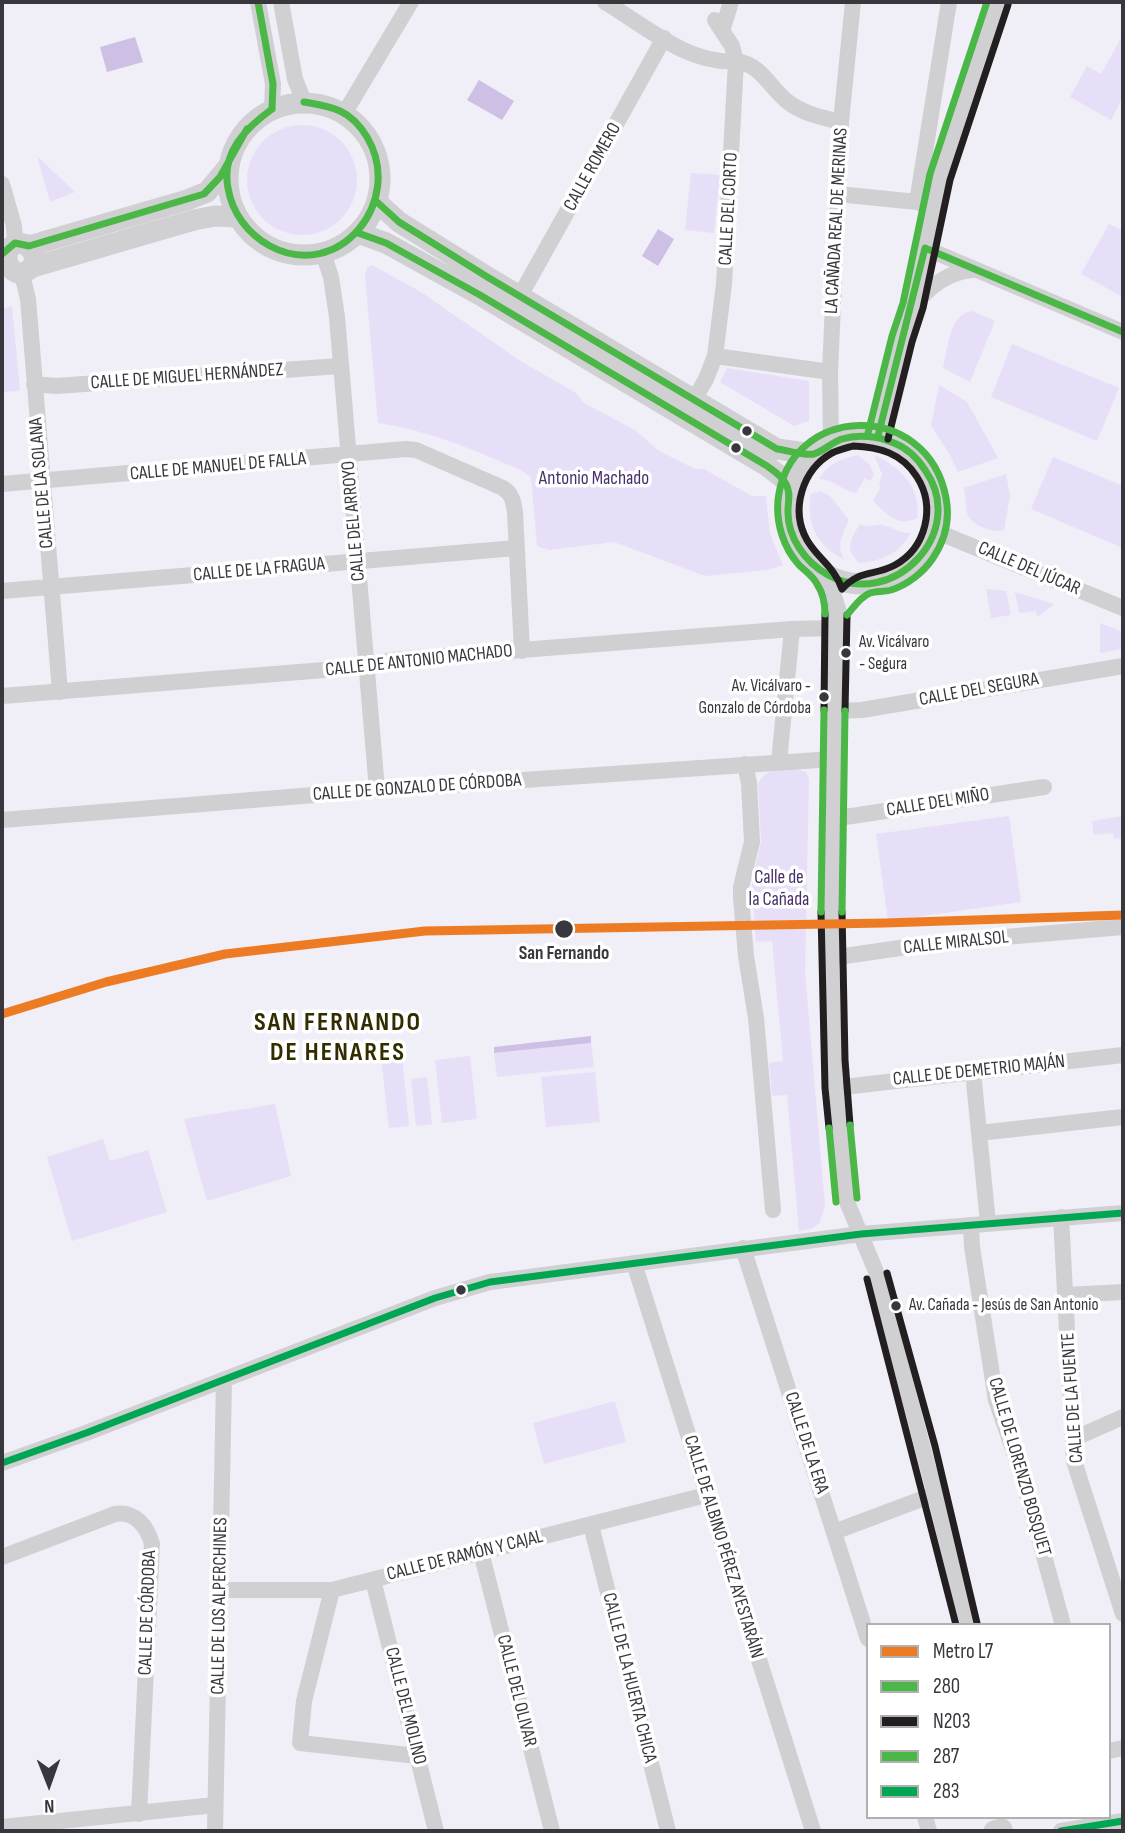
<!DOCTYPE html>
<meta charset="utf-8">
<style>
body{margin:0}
#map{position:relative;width:1125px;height:1833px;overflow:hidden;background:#f0eef6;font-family:"Sofia Sans Condensed",sans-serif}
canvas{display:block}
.frame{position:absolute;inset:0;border:4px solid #39373d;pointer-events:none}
.legend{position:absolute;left:866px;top:1623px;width:245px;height:196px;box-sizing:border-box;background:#fff;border:2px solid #b0afb1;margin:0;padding:9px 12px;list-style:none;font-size:21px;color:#39373d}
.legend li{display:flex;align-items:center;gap:14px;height:35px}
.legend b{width:35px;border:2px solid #b0afb1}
.north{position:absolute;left:14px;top:1749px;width:70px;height:70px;-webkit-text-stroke:5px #fff;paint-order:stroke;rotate:179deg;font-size:19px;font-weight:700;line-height:28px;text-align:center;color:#39373d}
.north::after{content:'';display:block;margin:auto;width:24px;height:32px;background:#39373d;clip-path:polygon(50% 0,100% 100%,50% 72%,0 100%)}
</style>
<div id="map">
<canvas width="1125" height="1833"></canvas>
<div class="frame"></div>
<ul class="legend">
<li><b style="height:9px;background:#ed7b24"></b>Metro L7</li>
<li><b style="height:9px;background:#4ab747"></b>280</li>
<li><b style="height:9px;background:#231f20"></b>N203</li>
<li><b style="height:9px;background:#4ab747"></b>287</li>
<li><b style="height:9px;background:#00a651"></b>283</li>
</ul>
<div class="north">N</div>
</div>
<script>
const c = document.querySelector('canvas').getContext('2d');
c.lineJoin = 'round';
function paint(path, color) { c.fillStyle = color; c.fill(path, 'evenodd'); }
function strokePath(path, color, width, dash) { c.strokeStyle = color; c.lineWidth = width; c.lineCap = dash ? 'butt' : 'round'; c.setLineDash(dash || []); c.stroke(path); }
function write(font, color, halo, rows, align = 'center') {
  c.font = font + ' "Sofia Sans Condensed",sans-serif'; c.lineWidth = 7; c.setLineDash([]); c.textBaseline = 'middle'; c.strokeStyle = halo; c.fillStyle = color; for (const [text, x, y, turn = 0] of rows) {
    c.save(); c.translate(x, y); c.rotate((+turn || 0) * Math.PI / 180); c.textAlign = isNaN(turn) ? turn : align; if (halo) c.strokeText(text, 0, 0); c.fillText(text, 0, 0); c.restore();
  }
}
const green = new Path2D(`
 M1122,36l1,61 -12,23 -41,-23 17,-31 14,8z
 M247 180a55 55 0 1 1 110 0a55 55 0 1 1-110 0Z
 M37,156l38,36 -25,10z
 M691,173l29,2 -6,58 -29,-3z
 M1109,224l14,7v66l-42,-23z
 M372,265l49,27 101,70 54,31 8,10 51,27 24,21 36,18h9l48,27h14l4,38 13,31 -16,5 -62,6 -91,-34 -65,8 -12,-4 -6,-69c-10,-8 -22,-12 -34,-17 -38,-16 -77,-31 -119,-37l-13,-147 2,-8z
 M12,306l8,85 -18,1v-83z
 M972,311l23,10 -25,61 -27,-14c5,-19 6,-54 29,-57z
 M1012,344l107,44 -22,53 -106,-44z
 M727,368l82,13v40l-15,5 -74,-44z
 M939,385l28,17 31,56 -40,14 -9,-19 -18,-27z
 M858,455l12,10 4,10 -4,6 -5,-3 -9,15c-13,-2 -23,-14 -37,-14 9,-15 23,-21 39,-24z
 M874,455c25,11 48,32 43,63 -20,10 -30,-4 -44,-17l8,-14 -2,-3 3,-10z
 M1053,457l70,29v62l-92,-39z
 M1006,474l4,22 -6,34c-7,2 -10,1 -17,-1 -25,-9 -19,-17 -23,-41z
 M820,491l10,5 19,24c-6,14 -14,26 -4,40 -27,-13 -40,-36 -34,-66z
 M860,524c9,5 14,0 23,1 10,2 17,9 28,8 -13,21 -27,27 -51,30 -16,-14 -10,-23 0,-39z
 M986,589l20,2 5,24 -20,3z
 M1015,592l39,12 -15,12h-2l-1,-5 -17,2z
 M1100,623l23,9v17l-23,4z
 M795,768l11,4 3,7 -4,193 20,234 -6,18 -8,5 -12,2 -12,-136 -15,1 -3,-33 14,-2 -11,-120 -16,1 -4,-59 9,-41 -3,-58c7,-16 23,-14 37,-16z
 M1009,816l12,86 -133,19 -12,-87z
 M1123,816v22l-9,1 -1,-6 -19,2 -2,-14z
 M591,1043l3,24 -97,10 -3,-24z
 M402,1055l7,71 -20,2 -8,-70z
 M470,1056l7,63 -35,4 -7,-63z
 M595,1072l5,50 -54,5 -5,-50z
 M427,1077l5,47 -16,2 -5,-47z
 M275,1104l16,72 -84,25 -23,-82z
 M103,1139l7,22 38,-11 19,62 -95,29 -25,-84z
 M615,1401l11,41 -82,22 -11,-41z`);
const water = new Path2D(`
 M135,37l8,25 -36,10 -7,-25z
 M479,80l35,21 -12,19 -35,-20z
 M658,229l16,10 -16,27 -16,-10z
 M591,1036v7l-97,10v-6z`);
const minor = new Path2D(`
 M258,2l15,82 -1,25
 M281,2l14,77 9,23
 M605,2c39,23 83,63 131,59l-12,223 -9,72 -9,23 -11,19
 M715,20l17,26 4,15c26,4 33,26 52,41 16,12 35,16 53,20
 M723,28l8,-26
 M344,114l67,-112
 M2,184l12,42 1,17
 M838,194l79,8
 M933,209l-16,-7 32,-200
 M925,248l198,84
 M323,253l8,24 6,40 40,473
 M22,274l6,25 32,393
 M520,296l144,-258
 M914,304c18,-18 34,-33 60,-34
 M715,356l115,16
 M34,384l22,2 284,-20
 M878,436l24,-97 11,-33 27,-129 58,-175
 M831,442l-1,-70 11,-250 12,-120
 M2,484l404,-35 10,1 87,38 6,5 4,8 2,11 7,139
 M935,531l188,77
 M2,591l514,-43
 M2,696l347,-28 43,-8 400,-31 44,-1
 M779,762l13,-133
 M745,764l4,19 3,59 -11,45v11l5,58 10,62 17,192
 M832,819l212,-32
 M2,820l375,-30 456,-31
 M831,958l103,-15 189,-16
 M973,1072l15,151
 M835,1088l288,-33
 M979,1133l144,-16
 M1061,1217l13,244 49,153
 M971,1225l1,22 24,153 24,69 43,156
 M743,1248l125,391
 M634,1263l179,568
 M1067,1295l56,-3
 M1073,1439l50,-22
 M2,1463l84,-30 349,-135 55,-16 371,-48 262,-21
 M591,1525l77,306
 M834,1532l101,-38
 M481,1552l71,279
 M2,1557l113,-43c20,-3 32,12 37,30l-13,270
 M373,1580l63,251
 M221,1590h111l374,-95
 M332,1590l-28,111 -4,42 117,13
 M967,1625l-32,-131 -60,-225 -28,-67 -12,-114 -4,-130 3,-247 28,-1 261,-44
 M1109,1751l14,-3
 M925,1817l4,14
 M2,1827l213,-22
 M215,1831l9,-451
 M1061,1831l62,-10`);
const tertiary = new Path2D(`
 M228 179a76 76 0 1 1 152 0a76 76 0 1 1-152 0Z
 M377,202l22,20 90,56 288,171 36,5
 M358,233l28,10 94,52 287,171 18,14 5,12
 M29,246l158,-46 20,-8 21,-25
 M33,267l2,-11 -6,-10c-27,-12 -29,26 -7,28l11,-7 161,-47 21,-4 22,1
 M788 509a75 75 0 1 1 150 0a75 75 0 1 1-150 0Z
 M824,573l12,38 -2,100
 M994,1831l8,-2v2`);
const bus1 = new Path2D(`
 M258,2l15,82 -1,25
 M272,109c-26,19 -51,43 -44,79 4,25 20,46 42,58 69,37 135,-45 97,-109 -6,-10 -16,-21 -27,-26 -11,-5 -24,-7 -36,-9
 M358,233l28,10 94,52 287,171c7,5 15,10 19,18 5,9 2,17 2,26 -1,27 17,52 40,65 65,36 141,-43 97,-105 -7,-11 -18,-22 -31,-27 -16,-7 -36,-9 -52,-4 -10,3 -18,12 -28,15 -10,2 -27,-4 -37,-5l-288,-171 -90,-56 -22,-20
 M2,254l13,-11 14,3 175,-52 16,-17 27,-48
 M878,436l47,-188 198,84`);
const bus2 = new Path2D(`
 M888,439l24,-97 11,-34 27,-128 58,-175
 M853,446c26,1 49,7 64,31 19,30 9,71 -22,88 -22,12 -33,3 -53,24 -8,-23 -24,-30 -35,-49 -17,-30 -5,-70 25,-87 6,-3 14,-5 21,-7z
 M824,710l1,-96
 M845,711l2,-96
 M821,912l4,176 4,40
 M842,912l3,148 5,65
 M887,1273l48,173 42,177
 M867,1279l89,346`);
const bus3 = new Path2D(`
 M868,433l24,-97 11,-33 27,-129 57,-172
 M825,614c0,-10 -2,-21 -8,-30 -4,-8 -12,-13 -18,-19 -16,-18 -23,-42 -21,-65 11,-97 150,-101 168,-2 4,21 -1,42 -13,60 -10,15 -26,27 -42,32 -7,2 -15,1 -21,3 -10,4 -17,15 -23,22
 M821,912l3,-202
 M842,912l3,-201
 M850,1125l7,73
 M829,1128l7,74`);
const bus4 = new Path2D(`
 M2,1463l84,-30 349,-135 55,-16 371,-48 262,-21
 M1061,1831l62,-10`);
const metro1 = new Path2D(`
 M2,1014l104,-32 119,-28 200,-23 460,-8 238,-8`);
const markers = [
 [747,431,6,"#39373d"],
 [736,448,6,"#39373d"],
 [846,653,6,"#39373d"],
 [824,697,6,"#39373d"],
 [564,929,10,"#39373d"],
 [461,1290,6,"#39373d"],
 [896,1306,6,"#39373d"]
];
const busNames = [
 ["Av. Vicálvaro",859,643],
 ["- Segura",859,665],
 ["Av. Vicálvaro -",811,687,"right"],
 ["Gonzalo de Córdoba",811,709,"right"],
 ["Av. Cañada - Jesús de San Antonio",909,1306]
];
const streetNames = [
 ["CALLE ROMERO",593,167,-61],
 ["CALLE DEL CORTO",729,209,-87],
 ["LA CAÑADA REAL DE MERINAS",837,221,-87],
 ["CALLE DE MIGUEL HERNÁNDEZ",187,377,-4],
 ["CALLE DE MANUEL DE FALLA",218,467,-5],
 ["CALLE DE LA SOLANA",42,483,-95],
 ["CALLE DEL ARROYO",354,521,-95],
 ["CALLE DEL JÚCAR",1029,569,23],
 ["CALLE DE LA FRAGUA",259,570,-5],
 ["CALLE DE ANTONIO MACHADO",419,661,-6],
 ["CALLE DEL SEGURA",979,690,-10],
 ["CALLE DE GONZALO DE CÓRDOBA",417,788,-4],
 ["CALLE DEL MIÑO",938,803,-9],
 ["CALLE MIRALSOL",956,943,-6],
 ["CALLE DE DEMETRIO MAJÁN",979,1071,-6],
 ["CALLE DE LA FUENTE",1073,1398,-94],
 ["CALLE DE LA ERA",806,1443,72],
 ["CALLE DE LORENZO BOSQUET",1019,1467,74],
 ["CALLE DE ALBINO PÉREZ AYESTARÁIN",723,1547,73],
 ["CALLE DE RAMÓN Y CAJAL",465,1556,-14],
 ["CALLE DE LOS ALPERCHINES",220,1606,-89],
 ["CALLE DE CÓRDOBA",148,1613,-88],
 ["CALLE DE LA HUERTA CHICA",629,1678,76],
 ["CALLE DEL OLIVAR",516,1691,76],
 ["CALLE DEL MOLINO",405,1706,76]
];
const parkNames = [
 ["Antonio Machado",594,479],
 ["Calle de",779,878],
 ["la Cañada",779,900]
];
const stopNames = [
 ["San Fernando",564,954]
];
const districtNames = [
 ["SAN FERNANDO",338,1023],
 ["DE HENARES",338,1053]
];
paint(green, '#e7dff8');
paint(water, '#cdc0e4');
strokePath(minor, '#d0cfd2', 16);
strokePath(tertiary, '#d0cfd2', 21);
strokePath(bus1, '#4ab747', 7);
strokePath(bus2, '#231f20', 7);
strokePath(bus3, '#4ab747', 7);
strokePath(bus4, '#00a651', 7);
strokePath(metro1, '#ed7b24', 9);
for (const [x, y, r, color] of markers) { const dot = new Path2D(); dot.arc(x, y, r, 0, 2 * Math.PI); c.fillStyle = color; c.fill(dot); strokePath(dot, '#fff', 2.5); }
write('17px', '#39373d', '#fff', busNames, 'left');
write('19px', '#39373d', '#fff', streetNames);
write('19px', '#482f6a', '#fff', parkNames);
write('bold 19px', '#39373d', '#fff', stopNames);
c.letterSpacing = '2px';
write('bold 26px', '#322d01', '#fff', districtNames);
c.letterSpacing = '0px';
</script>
